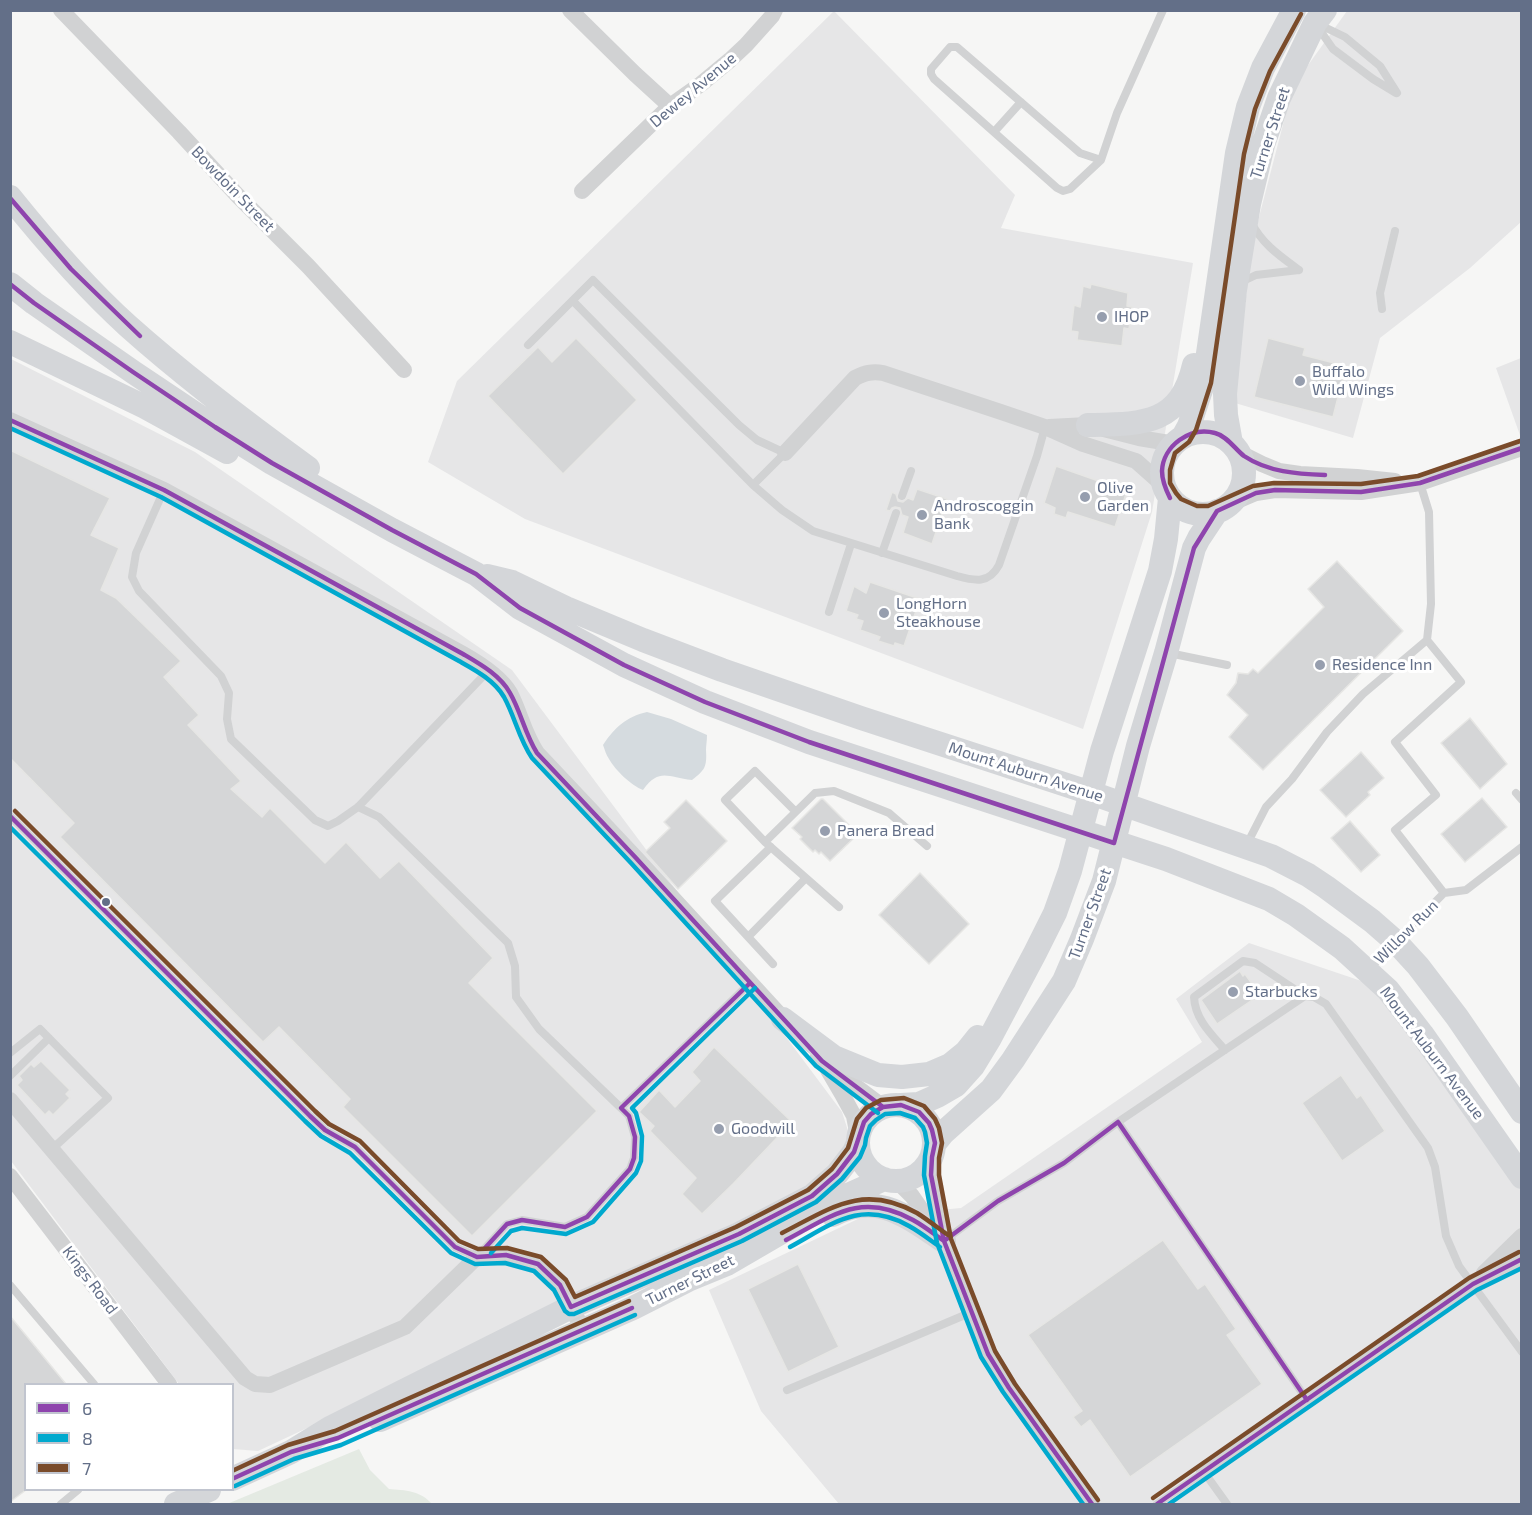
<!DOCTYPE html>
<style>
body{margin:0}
#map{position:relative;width:1532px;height:1515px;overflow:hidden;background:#f6f6f5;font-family:"Exo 2",sans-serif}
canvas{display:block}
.frame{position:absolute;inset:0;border:12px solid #636f88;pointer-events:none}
.legend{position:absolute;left:24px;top:1383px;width:210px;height:108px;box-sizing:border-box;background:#fff;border:2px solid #c1c5cf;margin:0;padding:8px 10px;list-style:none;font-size:18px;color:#636f88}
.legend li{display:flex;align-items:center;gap:12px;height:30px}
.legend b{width:30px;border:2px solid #c1c5cf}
</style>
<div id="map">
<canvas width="1532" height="1515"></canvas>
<div class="frame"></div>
<ul class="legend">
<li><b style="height:8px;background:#8e44ad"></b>6</li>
<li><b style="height:8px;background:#00a9ce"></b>8</li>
<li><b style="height:8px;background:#7a4b2a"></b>7</li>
</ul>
</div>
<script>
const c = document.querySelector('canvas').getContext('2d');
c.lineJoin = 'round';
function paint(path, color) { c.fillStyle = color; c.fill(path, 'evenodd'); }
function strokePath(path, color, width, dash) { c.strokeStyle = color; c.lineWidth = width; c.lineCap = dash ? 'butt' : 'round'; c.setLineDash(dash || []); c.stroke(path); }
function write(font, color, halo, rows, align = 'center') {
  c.font = font + ' "Exo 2",sans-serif'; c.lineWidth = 6; c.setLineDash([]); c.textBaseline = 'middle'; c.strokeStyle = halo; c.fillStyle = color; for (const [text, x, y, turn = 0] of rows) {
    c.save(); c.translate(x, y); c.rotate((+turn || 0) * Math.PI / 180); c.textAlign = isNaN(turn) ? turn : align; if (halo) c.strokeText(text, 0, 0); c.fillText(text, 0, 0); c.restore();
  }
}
const built = new Path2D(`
 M834,11l181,184 -14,33 192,35 -41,249 -69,217 -558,-210 -97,-57 29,-81z
 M1347,11h174v211l-51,46 -90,70 -27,100 -118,-35 16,-155 42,-162z
 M1521,358h1l-1,80 -25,-70z
 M11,359l184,93 317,218 330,442 7,22 -9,27 -34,34 -548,256 -25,-2 -1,-65h-53l-168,-223z
 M1249,943l139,47 133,196v318h-682l-78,-93 -52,-121 153,-73 99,-9 241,-166 -26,-43z`);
const green = new Path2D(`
 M359,1449l11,21 19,19c16,1 32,2 43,15h-205z`);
const water = new Path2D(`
 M647,712l24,7 36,16c0,6 -1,10 -1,15 1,17 -1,20 -14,30 -24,-2 -32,-13 -49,10 -11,-4 -28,-20 -34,-31 -3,-4 -4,-9 -6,-14 12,-18 23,-28 44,-33z`);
const building = new Path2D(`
 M1091,284l37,9 -1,13 5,1 -3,22 -5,-1 -2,18 -45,-6 1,-8 -7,-1 3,-26 6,2 3,-21 7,2z
 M576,338l61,62 -74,74 -75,-78 50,-49 14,15z
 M1268,338l37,10 -2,7 43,11 -13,51 -79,-20z
 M10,450l100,48 -19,37 28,13 -18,42 15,8 65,63 -17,16 35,38 -11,10 53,56 -10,8 31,28 8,-9 55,55 21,-21 34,36 19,-17 94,97 -24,25 128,128 -125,125 -129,-129 7,-8 -71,-72 -16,15 -203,-205 14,-14 -64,-65z
 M1056,466l71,25 -12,36 -47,-15 -2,6 -12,-4 1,-6 -11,-5z
 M917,489l30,10 -15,45 -29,-11 5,-16 -6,-2 -2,-7 -5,-1 -3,1 -2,3 -4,-1 6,-18 4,2 2,7 5,1 5,-4 5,2z
 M1337,561l66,70 -140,139 -34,-33 19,-22 -21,-20 9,-12 2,-10 10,1 5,-5 5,4 66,-66 -16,-18z
 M870,582l50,17 -16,47 -9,-3 -1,3 -16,-5 2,-4 -20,-7 3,-9 -7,-2 2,-4 -12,-4 8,-25 12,7z
 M1470,718l37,46 -27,25 -39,-46z
 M1361,752l23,26 -16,14 2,3 -24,22 -26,-27z
 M1482,798l25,29 -42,35 -24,-28z
 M821,799h2l35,35 -28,27 -9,-9 -2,2 -4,-4 -2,2 -13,-13 2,-2 -10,-9z
 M686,800l41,41 -49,48 -33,-37 25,-24 -6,-6z
 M1350,821l30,34 -19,17 -30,-34z
 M920,873l49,51 -40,40 -50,-49z
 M1240,971l3,5 2,-2 10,14 -2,1 5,7 -41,28 -16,-24z
 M714,1047l78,75 -59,62 -31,30 -20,-20 14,-16 -46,-47 4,-5 -15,-14 20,-22 16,17 25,-26 -8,-9z
 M41,1061l29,29 -4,4 4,4 -17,17 -4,-4 -4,4 -28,-30 5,-5 -3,-4 12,-12 3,3z
 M1341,1075l16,23 4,-3 24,36 -43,30 -40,-58z
 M1163,1240l35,49 7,-5 31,45 -9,6 35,49 -132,93 -40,-57 -9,7 -8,-10 9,-6 -54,-76z
 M798,1264l41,83 -51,25 -40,-83z
 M10,1316l56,68h-40v106l-16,12z`);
const lane = new Path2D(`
 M1316,23l29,14 35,29 17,27
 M1317,26l16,23 40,30 23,14
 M994,132l27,-30
 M1101,160l-21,-7 -123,-106h-7l-19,22v5l3,5 123,109 6,3 7,-2 31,-29 16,-47 46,-103
 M1251,222c11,22 29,34 48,48
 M1239,283l17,-8 43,-5
 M573,301l180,184 29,25 31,21 144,45c18,5 32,8 42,-11l38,-109 8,-29
 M1382,309l-2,-16 15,-62
 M528,345l65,-65 146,145 18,15 28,13 -32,32
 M164,490l-28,63 -4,24 7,14 82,85 8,17 -2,26 4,20 84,81 13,6 10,-5 20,-14 131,-137
 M902,496l9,-25
 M882,553l14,-40
 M829,612l22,-68
 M1169,653l58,12
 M1516,793l6,7
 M358,807l21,10 129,126 7,23 1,31 23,32 82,79
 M795,811l-40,-40 -30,29 40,42 74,65
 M10,816l300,300 15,14 30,17 100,100 22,10 30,-33 15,-4 43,7 22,-10 43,-48 4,-11 1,-21 -6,-21 -8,-8 129,-125
 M765,842l50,-49 19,-2 55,22 38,33
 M1246,846l20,-39 26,-28 35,-47 36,-38 64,-54
 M771,847l-56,54 58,63
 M1444,893l22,-3 56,-43
 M748,937l58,-59
 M1369,969l75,-76 -49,-63 41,-35 -41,-53 66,-60 -34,-42 4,-36 -2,-92 -9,-29
 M1225,1050c-14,-16 -30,-31 -31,-53l49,-36 12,2 50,33
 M10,1053l30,-24 68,69 -56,51
 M10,1076l39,-38
 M1118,1122l189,278
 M945,1240l53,-39 66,-38 54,-41 187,-126 9,1 12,7 102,144 7,19 11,69 13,30 63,86
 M10,1285l84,99
 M787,1390l185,-78
 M61,1504l17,-14
 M1157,1504l47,-32 23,32`);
const street = new Path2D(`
 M61,10l118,122 59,64 70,70 96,104
 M570,10l65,64 35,32
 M582,191l88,-85 31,-22 29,-24 16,-15 26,-29 3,-6
 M10,420l154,70 299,164c16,9 37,22 47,39 10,19 14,41 27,60l99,105 154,168
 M1049,427l39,-2 51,13 36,6
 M785,453l70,-75c10,-5 17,-7 28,-5l118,39 44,15 38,17 53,17 27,24
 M1240,453l22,11 17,7 21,3 57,3 38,4
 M1230,504l26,-11 19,-3 86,2 59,-9 102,-35
 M818,1056l4,5 61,46
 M828,1070l14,24 12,22 4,21
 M10,1100l235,278 10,6 15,1 135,-58 72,-70 29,-2 32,9 22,21 23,45
 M932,1157l-1,18 4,24 9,42 44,113 21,34 83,116
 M10,1176l159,208
 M897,1181l15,15 25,36
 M1484,1273l38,-37
 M1204,1472l269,-188 49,-25`);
const secondary = new Path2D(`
 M10,197c37,46 75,90 118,129 57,51 118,97 180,142
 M10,284l24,19 99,69 82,55 57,36 120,67 84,44 44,34 104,57 81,37 104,40 357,117 103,40 27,16 46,33 46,42 34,44 100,143
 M10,342l135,65 82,45
 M1088,425c53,-1 92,1 106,-60
 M1162 473a41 41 0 1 1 82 0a41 41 0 1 1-82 0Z
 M1183,437l6,-11 15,-45 33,-228 11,-46 15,-39 31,-58
 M1231,443l-5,-28 -1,-21 10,-104 14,-86 14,-59 16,-47 36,-75 10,-13
 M487,576l25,6 54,26 77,32 79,30 139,48 230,75 180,63 37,19 18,12 46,34 24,21 22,24 39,51 65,95
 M783,1019l51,38 44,18 24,2 27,-3 21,-9 16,-13 12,-15
 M901,1105l18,-1 18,-8 19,-11 17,-19 17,-28 45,-85 20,-40 15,-42 32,-120 58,-180 6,-32 4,-41
 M858 1143a38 38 0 1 1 76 0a38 38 0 1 1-76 0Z
 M935,1143l8,-10 48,-43 22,-30 51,-79 18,-42 22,-58 34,-135 28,-93 28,-105 5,-10 18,-27
 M833,1215c45,-24 74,2 111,26
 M380,1420l253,-112 55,-28 39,-16 110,-64 47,-21
 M232,1479l59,-27 39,-24 241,-121 168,-73 73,-38 25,-22 17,-22 4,-9
 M176,1504l33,-14`);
const bus1 = new Path2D(`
 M10,198l61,71 69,67
 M10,284l24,19 99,69 82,55 57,36 120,67 84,44 44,34 104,57 81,37 104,40 305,101
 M10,420l154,70 299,164c17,10 37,21 47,39 11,19 15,41 27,60l99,105 186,203 61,46
 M1170,498c-4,-8 -8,-17 -8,-27 1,-25 28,-45 53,-38 12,3 20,16 29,23 24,16 53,18 81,19
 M10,816l300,300 15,14 30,17 100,100 22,10 29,-2 32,9 22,21 11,22 168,-73 73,-38 25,-22 17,-22 10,-30 7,-8 12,-7 18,-2 18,7 10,11 3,7 3,13 -3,14 -1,18 13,66 44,113 21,34 83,116
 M1114,843l80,-295 23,-37 39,-18 19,-3 86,2 59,-9 102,-35
 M786,1240c46,-24 75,-49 127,-20 11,6 21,14 31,21
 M944,1241l54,-40 66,-38 54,-41 189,278
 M485,1248l22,-24 15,-4 43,7 22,-10 43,-48 4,-11 1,-21 -6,-21 -8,-8 129,-125
 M232,1479l59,-27 47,-14 294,-130
 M1157,1504l316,-220 49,-25`);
const bus2 = new Path2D(`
 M10,428l151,69 298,164c16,9 35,19 45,36 11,20 15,42 28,61l99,105 185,203 62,47
 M10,827l295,294 16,15 29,17 101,100 24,11 30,-1 29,8 20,19 11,21 4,3h5l168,-73 74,-39 26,-23 18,-22 5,-12 1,-7 4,-12 6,-6 9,-6 15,-1 15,5 8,9 2,5 2,11 -2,13 -1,19 13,68 44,114 22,35 80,112
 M790,1247c42,-23 71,-48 119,-21 11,6 21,14 31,21
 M491,1253l20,-22 11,-3 44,6 27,-12 43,-49 5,-12 1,-25 -6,-23 -4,-5 123,-120
 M235,1486l59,-27 47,-14 294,-130
 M1169,1504l308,-214 45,-22`);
const bus3 = new Path2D(`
 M1301,14l-31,57 -15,38 -11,45 -33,229 -15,47 -7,12 -14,11 -5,17v13l6,10 5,6 16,7h11l45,-20 21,-3 87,1 57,-8 102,-35
 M15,811l300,300 14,13 31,17 99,100 19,8 29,-1 34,9 25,23 9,17 161,-70 72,-37 24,-21 16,-21 9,-29 9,-11 15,-8 23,-2 20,8 11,13 4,9 3,15 -3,15v17l12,64 44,112 20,33 83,116
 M782,1233c49,-25 81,-50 135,-20 11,7 21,15 31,22
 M232,1471l56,-26 47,-14 294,-130
 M1153,1498l316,-220 50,-26`);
const markers = [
 [1102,317,6,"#969eae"],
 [1300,381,6,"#969eae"],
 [1085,497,6,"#969eae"],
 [922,515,6,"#969eae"],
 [884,613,6,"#969eae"],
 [1320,665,6,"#969eae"],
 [825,831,6,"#969eae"],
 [106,902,5,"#636f88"],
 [1233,992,6,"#969eae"],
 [719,1129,6,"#969eae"]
];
const streetNames = [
 ["Dewey Avenue",693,90,-40],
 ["Turner Street",1270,133,-72],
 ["Bowdoin Street",233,189,46],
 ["Mount Auburn Avenue",1026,772,18],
 ["Turner Street",1090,914,-70],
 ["Willow Run",1406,932,-45],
 ["Mount Auburn Avenue",1432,1053,53],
 ["Kings Road",90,1280,53],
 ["Turner Street",690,1280,-26]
];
const poiNames = [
 ["IHOP",1114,317],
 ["Buffalo",1312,372],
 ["Wild Wings",1312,390],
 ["Olive",1097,488],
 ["Garden",1097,506],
 ["Androscoggin",934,506],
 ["Bank",934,524],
 ["LongHorn",896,604],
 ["Steakhouse",896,622],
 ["Residence Inn",1332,665],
 ["Panera Bread",837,831],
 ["Starbucks",1245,992],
 ["Goodwill",731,1129]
];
paint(built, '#e6e6e7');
paint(green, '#e4eae3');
paint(water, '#d5dbdf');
paint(building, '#d5d6d7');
strokePath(building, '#e6e6e4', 1.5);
strokePath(lane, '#d1d2d3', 8);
strokePath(street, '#d1d2d3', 16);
strokePath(secondary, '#d4d6d9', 24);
strokePath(bus1, '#8e44ad', 4.5);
strokePath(bus2, '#00a9ce', 4.5);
strokePath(bus3, '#7a4b2a', 4.5);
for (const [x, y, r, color] of markers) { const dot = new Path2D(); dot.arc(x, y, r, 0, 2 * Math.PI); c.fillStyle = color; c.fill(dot); strokePath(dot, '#fff', 2); }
write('16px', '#636f88', '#fff', streetNames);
write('16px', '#636f88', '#fff', poiNames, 'left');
</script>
